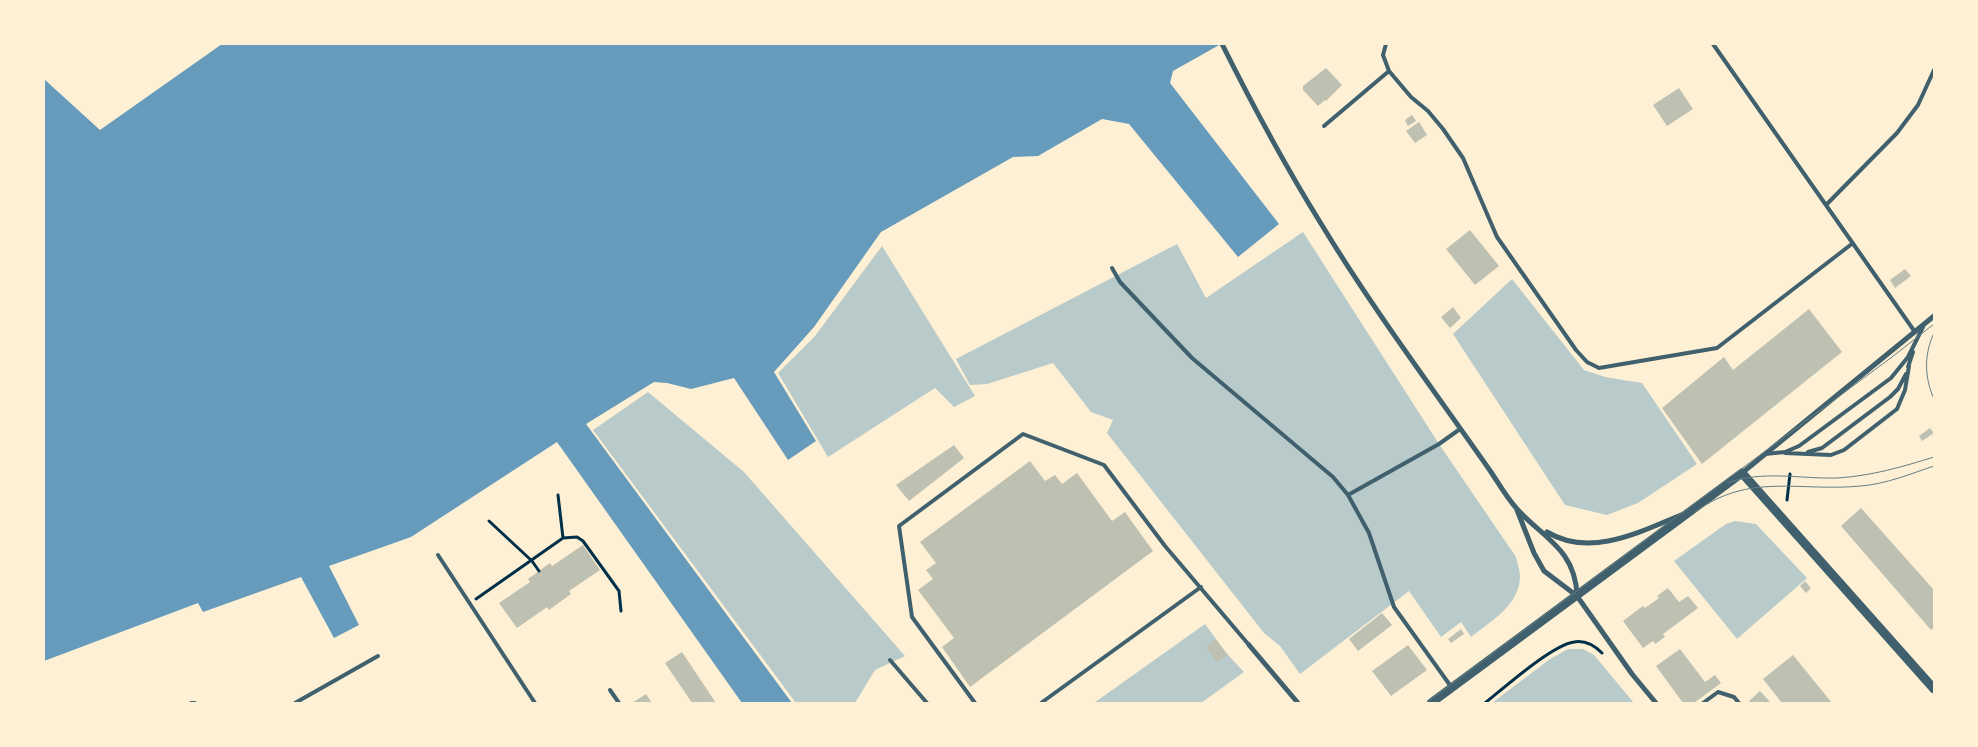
<!DOCTYPE html>
<style>
body{margin:0}
#map{position:relative;width:1978px;height:747px;overflow:hidden;background:#fdf0d5;font-family:Arial,sans-serif}
canvas{display:block}
.frame{position:absolute;inset:0;border:45px solid #fdf0d5;pointer-events:none}
</style>
<div id="map">
<canvas width="1978" height="747"></canvas>
<div class="frame"></div>
</div>
<script>
const c = document.querySelector('canvas').getContext('2d');
c.lineJoin = 'round';
function paint(path, color) { c.fillStyle = color; c.fill(path, 'evenodd'); }
function strokePath(path, color, width, dash) { c.strokeStyle = color; c.lineWidth = width; c.lineCap = dash ? 'butt' : 'round'; c.setLineDash(dash || []); c.stroke(path); }
const green = new Path2D(`
 M1303,232l136,212 77,113c1,6 4,13 4,19 0,29 -29,45 -49,61l-10,-15 -20,15 -32,-46 -109,83 -20,-28 -16,-13 -157,-200 6,-13 -22,-8 -38,-49 -66,21 -17,1 -14,-26 221,-115 29,54z
 M882,246l93,150 -21,11 -19,-19 -107,69 -50,-84 37,-37z
 M1512,279l72,91 21,7 37,6 55,81 -59,39 -31,12 -42,-10 -112,-171z
 M648,392l96,80 161,184 -30,14 -20,33h-59l-203,-273z
 M1735,521l21,3 51,54 -70,61 -63,-78 52,-37z
 M1205,624l11,15 -9,8 21,8 16,17 -43,31h-107z
 M1568,649h15l11,6 40,48h-142l58,-44z`);
const water = new Path2D(`
 M222,44h999l-48,27 -3,12 109,141 -41,33 -109,-133 -27,-5 -64,37 -25,1 -132,75 -67,95 -40,45 42,69 -28,19 -54,-82 -43,11 -24,-6 -13,-1 -68,42 206,279h-50l-185,-261 -146,95 -82,29 30,59 -25,13 -33,-61 -98,35 -5,-9 -154,58v-582l56,51z`);
const building = new Path2D(`
 M1326,68l16,17 -16,16 -1,-1 -7,6 -15,-16v-4z
 M1679,88l14,21 -26,17 -14,-21z
 M1412,115l4,6 -8,5 -3,-6z
 M1419,122l8,13 -12,8 -9,-12z
 M1470,230l29,36 -24,19 -29,-36z
 M1905,269l6,7 -16,12 -5,-8z
 M1453,307l8,11 -11,10 -9,-11z
 M1809,309l33,43 -140,112 -40,-56 62,-51 9,13z
 M1930,428l4,5 -12,8 -3,-5z
 M954,445l10,13 -55,43 -13,-16z
 M1030,461l15,20 10,-6 7,9 15,-11 35,48 13,-9 28,39 -183,136 -28,-40 12,-9 -36,-48 15,-11 -7,-9 10,-7 -16,-21z
 M1861,508l73,82v38l-3,2 -90,-104z
 M583,545l17,25 -31,21 2,3 -22,16 -2,-3 -30,21 -18,-25 31,-21 -2,-3 22,-16 2,3z
 M1805,581l6,7 -5,5 -6,-7z
 M1668,588l11,14 9,-6 10,12 -35,26 2,3 -10,7 -2,-3 -10,7 -20,-27 20,-15 2,2 14,-10 -2,-2z
 M1382,613l10,12 -34,26 -9,-12z
 M1461,629l3,5 -13,9 -3,-4z
 M1216,639l12,16 -11,7 -11,-16z
 M1408,645l19,25 -36,26 -19,-25z
 M1680,649l25,33 10,-7 6,8 -27,20h-11l-27,-37z
 M682,652l34,51h-24l-27,-40z
 M1793,655l39,48h-50l-19,-24z
 M1760,691l11,12h-20l-2,-2z
 M646,694l6,9h-20z`);
const path = new Path2D(`
 M558,495l5,43
 M1787,500l3,-26
 M489,521l43,40 7,10
 M476,599l87,-61 14,-1 6,4 36,50 2,20
 M1485,703c19,-15 67,-58 89,-61 11,-2 21,4 28,11`);
const service = new Path2D(`
 M1386,44l-3,11 6,16 22,26 17,14 15,18 20,29 34,79 79,113 11,12 12,6 118,-20 136,-105
 M1713,44l202,288
 M1324,126l65,-55
 M1827,204l70,-71 21,-28 16,-35
 M1112,268l8,14 72,76 141,119 15,18 21,38 25,74 58,81
 M1908,367l5,-15
 M1808,452l14,-4 68,-51 8,-8 8,-15
 M1785,453l46,2 13,-5 53,-41 8,-19 4,-24
 M1765,454l20,-2 14,-6 92,-68 17,-21 15,-30
 M1348,495l91,-51 21,-15
 M438,555l97,148
 M890,660l37,43
 M610,690l9,13
 M191,703h4
 M295,703l83,-47
 M975,703l-63,-86 -13,-91 124,-92 81,31 61,81 84,99
 M1041,703l160,-116
 M1703,703l15,-11 16,5 5,6`);
const minor = new Path2D(`
 M1222,44c30,60 62,120 98,178 52,86 113,167 171,250 8,12 16,26 26,37 26,29 58,40 60,86
 M1742,473l192,-157
 M1517,510l17,43 10,18 33,25 55,78 24,29
 M1547,532c43,26 93,0 134,-17
 M1249,645l49,58`);
const tertiary = new Path2D(`
 M1431,703l311,-230 192,216`);
const tram = new Path2D(`
 M1934,333c-10,21 -10,44 0,66
 M1727,483c35,-13 73,-4 110,-5 34,-2 65,-11 97,-21
 M1695,512c54,-40 104,-20 166,-26 25,-2 49,-12 73,-20
 M1426,703l466,-346 42,-33`);
paint(green, '#b9caca');
paint(water, '#669bbc');
paint(building, '#bec0b2');
strokePath(path, '#003049', 3);
strokePath(service, '#3f606c', 4);
strokePath(minor, '#3f606c', 5);
strokePath(tertiary, '#3f606c', 9);
strokePath(tram, '#657d81', 1);
</script>
